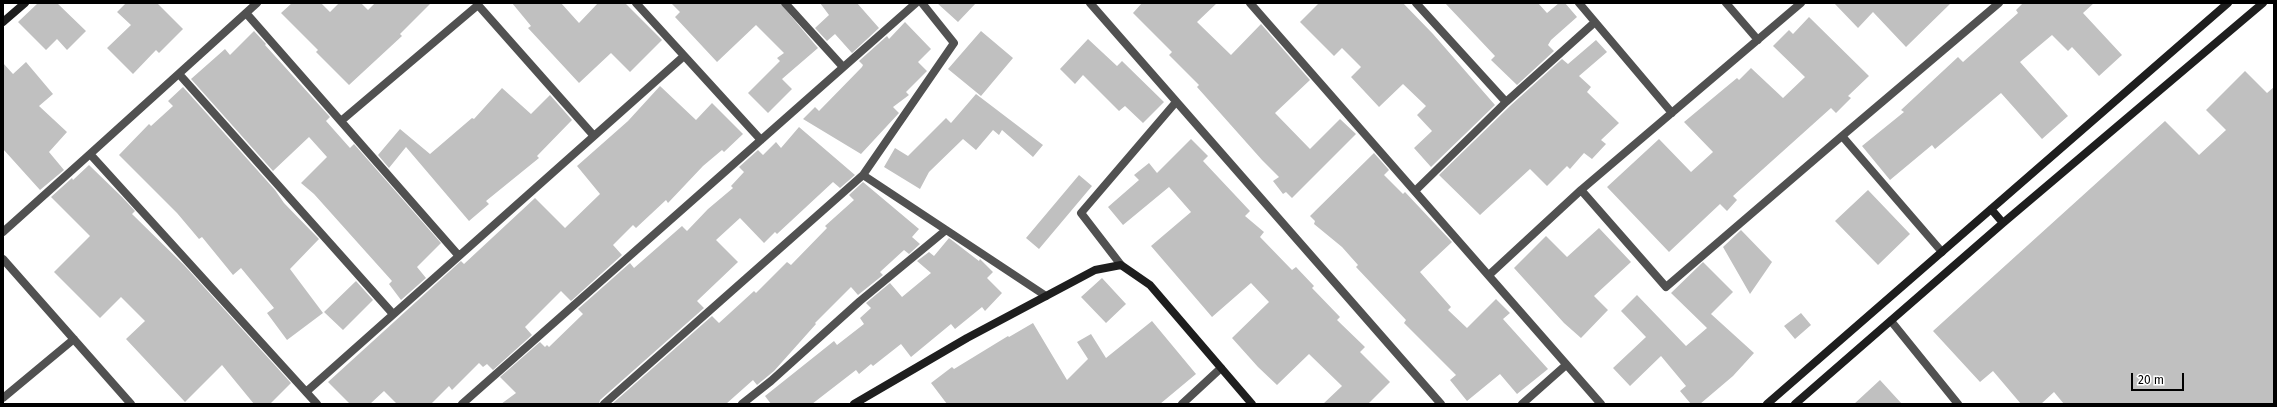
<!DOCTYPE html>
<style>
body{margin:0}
#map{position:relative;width:2277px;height:407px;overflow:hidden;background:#fff;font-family:"Fira Sans",sans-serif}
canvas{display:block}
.frame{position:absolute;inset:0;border:4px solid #000;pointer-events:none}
.scale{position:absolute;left:2131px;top:373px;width:53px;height:18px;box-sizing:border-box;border:2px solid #000;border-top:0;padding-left:5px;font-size:12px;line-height:14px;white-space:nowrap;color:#000;-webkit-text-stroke:3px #fff;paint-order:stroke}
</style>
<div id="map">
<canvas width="2277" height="407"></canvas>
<div class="frame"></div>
<div class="scale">20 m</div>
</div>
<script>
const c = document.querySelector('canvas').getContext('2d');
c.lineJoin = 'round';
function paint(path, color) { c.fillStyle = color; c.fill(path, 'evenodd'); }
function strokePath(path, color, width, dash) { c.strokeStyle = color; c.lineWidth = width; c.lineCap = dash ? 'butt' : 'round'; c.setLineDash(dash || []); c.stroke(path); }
const building = new Path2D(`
 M38,3h19l29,28 -19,19 -10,-11 -11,11 -28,-28z
 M126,3h31l26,26 -24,24 -3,-3 -23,24 -26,-26 24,-23 -14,-13z
 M292,3h29l9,9 9,-9h22l7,7 7,-7h56l-31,31 2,2 -53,49 -33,-33 2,-2 -37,-37z
 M512,3h49l18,20 19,-20h27l37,37 -32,32 -19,-19 -32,30 -51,-55 3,-2z
 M671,3h109l38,45 -36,31 10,10 -24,24 -20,-20 32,-32 -3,-3 7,-5 -28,-28 -39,37 -42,-45 5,-5z
 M820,3h37l22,25 -27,25 -17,-19 -8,7 -12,-13 14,-13z
 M937,3h39l-18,19z
 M1142,3h75l-20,19 34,33 30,-31 49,56 -35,33 35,36 30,-30 16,15 -64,64 -6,-6 -3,2 -10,-13 6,-4 -17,-17 -65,-73 2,-2 -30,-30 3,-3 -39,-39z
 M1319,3h84l30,31 62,71 -64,62 -17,-19 18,-17 -15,-16 9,-9 -23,-22 -24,23 -28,-30 10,-10 -19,-19 -8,8 -34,-34z
 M1445,3h93l9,10 12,-10h6l12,14 -26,23 -3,5 6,6 -37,34 -26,-25 4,-4z
 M1834,3h117l-45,44 -33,-35 -15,16z
 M2023,3h71l-11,10 39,42 -23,21 -27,-29 -4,4 -16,-16 -32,27 48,54 -26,23 -41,-46 -66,56 -3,-4 -42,35 -28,-34 42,-34 -3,-2 57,-53 5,5 55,-49 -2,-3z
 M1809,17l60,59 -21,20 3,2 -15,15 -5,-5 -98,88 4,4 -10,11 -7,-7 -51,48 -62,-65 52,-48 32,33 22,-20 -29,-30 53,-44 2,2 12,-12 32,30 22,-21 -32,-31 16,-16 4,4z
 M905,22l26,27 -13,13 9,9 -21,21 3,3 -16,12 6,6 -38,41 -58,-35 12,-12 4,4 43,-44 1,-2 -4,-4 28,-25 2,3z
 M254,31l12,13 -1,1 65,72 -4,4 24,27 4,-4 87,99 -24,24 9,11 -25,22 -12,-16 3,-3 -78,-87 -13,-11 26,-26 -18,-20 -36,34 -82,-92 34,-30 5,6z
 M981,31l32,27 -32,38 -33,-27z
 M1088,39l29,27 5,-5 42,41 -21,21 -18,-17 -6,5 -36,-36 -8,9 -15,-15z
 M1596,40l11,12 -28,24 12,11 -4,5 32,31 -18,17 5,4 -14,15 -8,-6 -14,16 -3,-3 -20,20 -17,-17 -50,46 -41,-40 71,-69 52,-47 6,5z
 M26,62l27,32 -14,12 28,26 -18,20 15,18 -24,20 -37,-41v-86l10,11z
 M2245,71l22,22 7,-6v317h-210l-10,-12 -13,12h-20l-28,-33 -13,11 -47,-51 232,-210 34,34 27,-25 -20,-20z
 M660,86l36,34 16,-17 31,31 -19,18 -2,-2 -19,16 -35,37 -2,-3 -30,28 -3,-3 -20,20 9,10 -51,46 -10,-10 -36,36 7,8 -39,35 -6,-6 -4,3 -4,-4 -27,27 -3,-4 -18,18h-34l-13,-13 -14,13h-20l-22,-22 133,-121 3,3 71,-66 30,30 35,-34 -23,-28 51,-45z
 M183,87l92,103 9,13 35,36 -29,30 33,44 -36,27 -20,-27 7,-5 -33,-40 -8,7 -31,-38 -3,2 -22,-26 -58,-58 30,-31 2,2 22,-20 -5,-5z
 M502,88l29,26 19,-19 22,25 -35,36 2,2 -53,43 3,3 -20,17 -63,-74 -17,21 -11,-13 22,-26 30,25 42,-36 2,1z
 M976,94l67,51 -10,12 -31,-27 -3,5 -6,-5 -17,20 -13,-11 -34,33 -9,17 -36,-22 11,-19 13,8 38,-38 5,5z
 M799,127l56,48 -15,13 -7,-6 -56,52 -2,-2 -11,11 -24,-25 -24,22 22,22 -41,39 7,7 -104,92 -1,4h-98l15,-11 -16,-16 40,-35 5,5 2,-2 2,2 34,-33 -5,-5 52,-46 4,5 48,-42 5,5 21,-22 25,-21 -2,-2 13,-14 -5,-5 19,-17 5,5 13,-13 5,6z
 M1191,139l17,17 -5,5 47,50 -5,5 19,16 -4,5 32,33 4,-3 18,19 -2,2 28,29 -3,3 28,27 -5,5 30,30 -22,22h-45l19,-18 -33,-32 -32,31 -19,-18 -26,-29 37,-36 -18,-19 -39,34 -61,-71 40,-34 -22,-25 -46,38 -15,-18 31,-27 -5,-5 15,-12 8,10z
 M1374,153l15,17 -5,5 19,19 2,-2 47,50 -32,30 31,35 -3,3 19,18 29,-29 14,14 -7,6 45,50 -31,25 -17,-20 -33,27 -17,-21 6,-5 -52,-52 2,-3 -50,-53 2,-2 -16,-18 -28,-23 1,-3 -5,-5z
 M89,165l33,32 13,14 -3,3 52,51 107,118 -21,21h-16l-32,-39 -37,37 -59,-63 19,-18 -24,-24 -21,21 -46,-46 36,-36 -39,-39 21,-19 1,2z
 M1079,175l13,11 -53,63 -13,-11z
 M863,182l56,47 -7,8 8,7 -11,10 -5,-4 -24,22 3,3 -25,20 -7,-8 -36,36 1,1 -42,47 -17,14 -4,-5 -27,24h-114l100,-88 7,7 35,-32 2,2 31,-31 4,3 36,-37 -2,-2 29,-26 -5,-5z
 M1868,190l42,44 -32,31 -43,-44z
 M1599,228l32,34 -37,34 14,14 -27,28 -17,-15 -50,-55 32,-32 21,21z
 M1741,230l31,32 -22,32 -27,-47z
 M949,238l30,23 1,-2 13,13 -6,6 15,15 -17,18 -3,-4 -27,22 -4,-5 -40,33 -10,-13 -28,22 -2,-2 -12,10 -3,-4 -44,34h-41l-6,-8 69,-55 3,4 27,-21 -4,-6 11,-10 -5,-5 24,-20 12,14 29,-24 -14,-12 12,-9 5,4z
 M1703,262l30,30 -22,22 43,39 -21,23 -33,28h-9l-11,-13 6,-5 -25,-30 -31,30 -17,-18 33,-31 -25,-26 16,-16 49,51 21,-18 -36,-35z
 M1102,278l24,26 -20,19 -25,-26z
 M356,281l17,19 -30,30 -19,-18z
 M1801,313l10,12 -16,14 -11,-13z
 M1152,321l44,53 -36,30h-213l-16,-21 21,-16 2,2 54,-33 1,1 24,-14 34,57 21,-21 -11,-17 14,-8 15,24z
 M1880,380l22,24h-48z`);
const lane = new Path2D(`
 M1891,321l67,83`);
const street = new Path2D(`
 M636,3l125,137
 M785,3l58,64
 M922,3l32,40 -91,132 183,121
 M1090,3l351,401
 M1250,3l351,401
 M1416,3l90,99 89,-80
 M1579,3l93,110
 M1726,3l32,37
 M246,13l213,243
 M179,74l214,240
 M341,121l137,-116 116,131
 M1842,136l157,-133
 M90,154l167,-151
 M1581,190l220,-187
 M1415,191l91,-89
 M3,232l87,-78 227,250
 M3,259l128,145
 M1121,265l-40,-52 95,-111
 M1489,275l92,-85 85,97 176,-151 100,116
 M306,392l378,-336
 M3,398l71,-59
 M462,404l454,-401
 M604,404l259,-229
 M742,404l29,-23 89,-80 86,-71
 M1182,404l39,-36
 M1522,404l44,-39`);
const secondary = new Path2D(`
 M3,22l22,-19
 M1991,209l12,14
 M854,404l113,-66 128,-68 26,-5 29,20 102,119
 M1767,404l461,-401
 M1795,404l208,-181 260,-220`);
paint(building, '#c0c0c0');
strokePath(lane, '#515151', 8);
strokePath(street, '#515151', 8);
strokePath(secondary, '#1e1e1e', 8);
</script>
